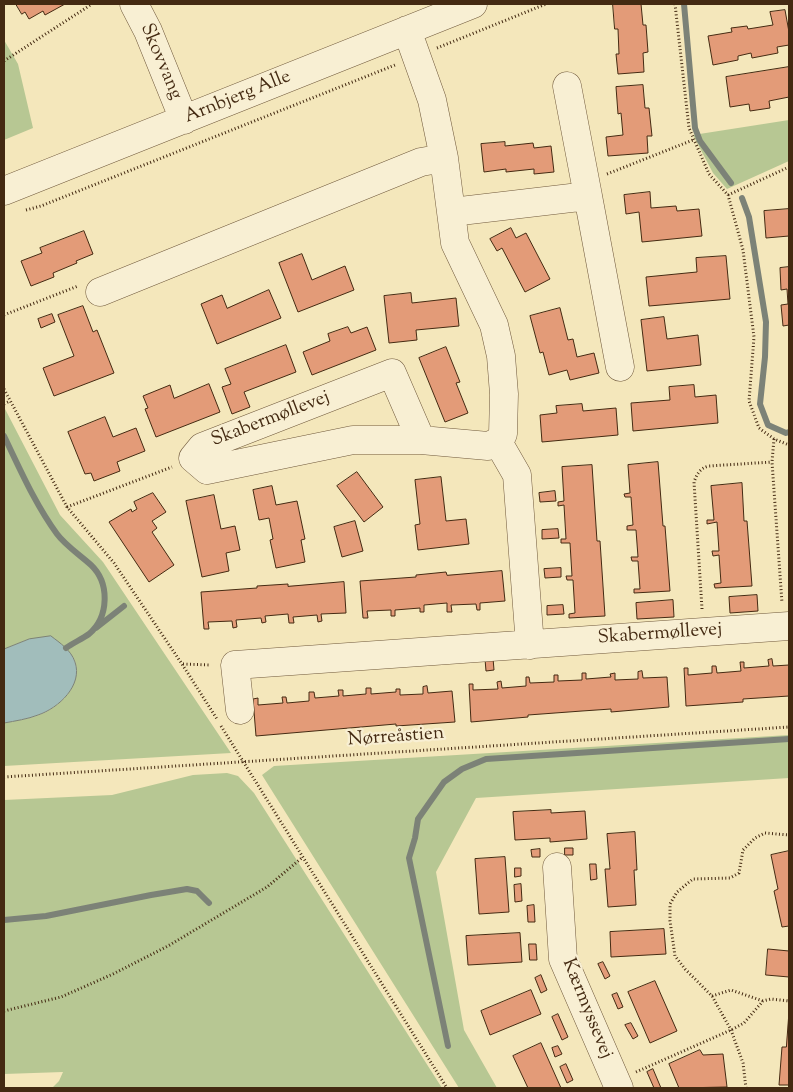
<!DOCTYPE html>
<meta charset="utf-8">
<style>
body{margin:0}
#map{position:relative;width:793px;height:1092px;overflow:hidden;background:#f4e7bb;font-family:"Sorts Mill Goudy",serif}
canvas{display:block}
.frame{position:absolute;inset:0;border:5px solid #442a12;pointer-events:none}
</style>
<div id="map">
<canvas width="793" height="1092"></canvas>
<div class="frame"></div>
</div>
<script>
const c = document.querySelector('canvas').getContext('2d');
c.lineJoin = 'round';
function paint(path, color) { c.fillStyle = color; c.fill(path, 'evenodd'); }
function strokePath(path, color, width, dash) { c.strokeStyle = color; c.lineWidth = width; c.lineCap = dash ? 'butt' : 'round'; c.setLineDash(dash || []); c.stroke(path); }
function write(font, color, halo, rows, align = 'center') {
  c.font = font + ' "Sorts Mill Goudy",serif'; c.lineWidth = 4.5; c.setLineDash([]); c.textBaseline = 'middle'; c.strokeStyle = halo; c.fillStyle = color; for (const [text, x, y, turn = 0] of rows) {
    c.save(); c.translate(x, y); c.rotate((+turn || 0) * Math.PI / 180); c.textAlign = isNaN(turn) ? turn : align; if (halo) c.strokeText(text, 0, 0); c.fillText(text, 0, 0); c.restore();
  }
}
const green = new Path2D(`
 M4,40l14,24 15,64 -29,12z
 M789,120v41l-62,28 -14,-16 -20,-38z
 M4,407l56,108 43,47 128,191 -227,13v-43c11,-2 24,-4 35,-8 20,-7 44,-30 36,-54 -2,-4 -6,-9 -9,-13l-37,-9 -25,10z
 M789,735v43l-313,20 -40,74 28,158 33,58h-38l-197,-313 12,-9z
 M227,773l11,3 16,17 188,295h-390l7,-7 4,-9 -59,2v-274l108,-5 81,-20z`);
const water = new Path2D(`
 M51,636c9,7 20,14 24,26 8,23 -16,46 -37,53 -10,4 -23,6 -34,8v-74l25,-10z`);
const stream = new Path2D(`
 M684,4l11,124 5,13 31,42
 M742,198l7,19 17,105 -1,35 -5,47 8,21 18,8 3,-1
 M4,436c16,33 31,68 53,98 9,12 23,21 34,31 19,18 18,52 -2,69 -7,5 -16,9 -23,14
 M96,628l28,-22
 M4,920l42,-4 105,-21 36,-6 10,2 12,12
 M448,1046l-39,-188 6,-20 3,-19 26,-37 18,-13 24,-10 303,-20`);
const building = new Path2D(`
 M16,4h49l-20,11 -2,-4 -14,8 -4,-7 -3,2z
 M613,4h28l2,21h3l2,27 -5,1 1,19 -26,2 -2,-20h3l-1,-25h-3z
 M785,10l4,22v13l-12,2 1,6 -26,5 -1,-5 -13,3v4l-25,5 -5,-29 24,-4 -1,-4 16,-2 1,3 25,-4 -3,-13z
 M789,67v30l-20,4 1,7 -20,3 -1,-7 -19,3 -4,-30z
 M643,85l2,23h4l3,28h-5l1,17 -40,3 -2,-19 17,-2 -2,-22 -3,1 -2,-27z
 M505,142v4l28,-3 1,5 17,-2 3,26 -20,2v-5l-28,3v-3l-22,3 -3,-28z
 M650,192l1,16 25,-2 1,5 22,-2 3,27 -60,6 -3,-30 -13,2 -2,-19z
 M789,209v27l-23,2 -2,-27z
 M511,228l5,10 10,-5 24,46 -25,13 -23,-44 -5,3 -7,-12z
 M84,231l9,23 -17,7 1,2 -24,10 1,4 -23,9 -10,-25 21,-8 -2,-5z
 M302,254l10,26 33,-14 9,24 -56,22 -19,-49z
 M726,256l4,43 -81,7 -3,-29 51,-5 -1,-14z
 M789,267v58l-6,1 -2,-21 7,-1 -1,-15 -6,1 -1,-22z
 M269,290l12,28 -64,26 -16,-40 21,-9 5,13z
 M411,293l1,10 44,-5 3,28 -43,4 1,10 -28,3 -5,-47z
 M83,306l10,26 4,-2 17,43 -60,23 -11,-28 31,-12 -16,-41z
 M560,308l8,32 5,-1 4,18 17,-4 5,20 -29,7 -3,-10 -18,5 -6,-23 -3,1 -10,-37z
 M52,314l3,8 -14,6 -3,-9z
 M664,317l3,22 31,-4 3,30 -54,6 -6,-51z
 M348,327l3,6 16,-6 9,23 -64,25 -9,-23 27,-11 -2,-7z
 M286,345l10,27 -52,20 6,15 -18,7 -10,-27 9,-3 -6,-15z
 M446,347l14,35 -4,1 12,30 -23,9 -26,-64z
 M209,384l11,28 -64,25 -11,-28 3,-1 -5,-12 27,-11 4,13z
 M694,385l1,12 21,-2 2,28 -85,8 -2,-28 39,-3 -1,-13z
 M582,404l1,7 33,-3 2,27 -76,7 -2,-27 17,-2 -1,-7z
 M105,417l8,20 23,-9 9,23 -28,11 3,9 -26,10 -3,-8 -6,1 -17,-42z
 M658,462l5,64h2l5,65 -36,2v-4h6l-2,-28h-6l-1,-4h7l-2,-27h-9v-4l6,-1 -2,-28h-6l-1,-3 6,-1 -2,-28z
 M592,465l5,76h3l5,75 -36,2v-4l6,-1 -2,-33h-6l-1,-4h6l-2,-33h-9v-4h5l-2,-34 -6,1v-4l6,-1 -2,-34z
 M357,472l26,35 -19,15 -27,-36z
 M441,477l5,44 20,-2 3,25 -51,6 -3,-25 5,-1 -5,-44z
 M742,483l2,38h3l5,65 -37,2 -1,-4 7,-1 -2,-28 -6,1 -1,-5h7l-2,-29 -10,2v-4h7l-3,-34z
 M272,486l4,19 21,-4 8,38 -4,1 4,22 -29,6 -6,-28 3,-1 -4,-21 -10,2 -6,-30z
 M555,491l1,10 -16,1 -1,-9z
 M153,493l13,19 -14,9 5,7 -5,4 22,33 -25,17 -40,-60 22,-13 1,3 5,-3 -3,-7z
 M214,495l7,34 14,-3 5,24 -14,3 3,18 -27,6 -16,-76z
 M355,521l8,30 -21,6 -8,-30z
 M558,529l1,9 -17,1v-9z
 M561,568v9l-16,1 -1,-9z
 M502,571l3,30 -25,2v7h-3l-1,-6 -25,1 1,7h-5v-9l-23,2v7h-4v-4l-25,2v6h-4v-6l-24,1 1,7h-5l-3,-37 56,-4v-2l30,-3 1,3z
 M344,582l2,31 -25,1 1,7 -4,1 -1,-7 -24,2 1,6h-5l-1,-9 -23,2 1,6 -4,1 -1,-5 -25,2 1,7 -4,1 -1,-7 -24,1 1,7h-5l-3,-37 56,-4v-2l31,-2v2z
 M757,595l1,16 -28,2 -1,-16z
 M673,600l1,17 -37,2 -1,-16z
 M563,605l1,9 -17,1v-9z
 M493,658l1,12 -8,1 -1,-12z
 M772,659l1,7 16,-1v31l-46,3v3l-57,4 -2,-38h4v7l24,-2v-7h4l1,7 24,-2 -1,-9h4v6l25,-2 -1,-6z
 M642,671l1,7 24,-1 2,30 -58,5v-3l-29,2 -54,4v2l-57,5 -2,-38h4v6l25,-1 -1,-7 4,-1 1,7 24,-2v-9h3l1,6 24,-1v-7h4v6l24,-1v-7h4v6l25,-2 -1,-3 5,-1v7l23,-1v-7z
 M427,686l1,7 24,-2 3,31 -59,4v-2l-140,12 -3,-37 5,-1v7l25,-2 -1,-6h4l1,6 22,-2v-9h5l1,6 24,-2 -1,-6h5v6l23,-2v-6h5v6l25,-2v-3h4v6l23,-1v-7z
 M551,810v3l34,-2 2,28 -37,3v-4l-35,2 -2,-28z
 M635,832l2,38h-3l2,35 -28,2 -3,-38h5l-3,-35z
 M565,848h8v7h-8z
 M540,849v8h-8l-1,-7z
 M789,851v75l-7,1 -8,-36 4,-2 -7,-34z
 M505,857l4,55 -30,2 -4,-55z
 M590,864h6l1,15 -6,1z
 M515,868h6v8l-6,1z
 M521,884l1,17 -7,1 -1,-17z
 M534,905l1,17h-7l-1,-16z
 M664,929l2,25 -55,3 -1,-25z
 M520,933l2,29 -54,3 -2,-29z
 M529,944h7l1,16h-7z
 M768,949l21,2v26l-23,-2z
 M603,962l7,14 -5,3 -7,-15z
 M541,975l6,15 -6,3 -6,-15z
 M655,981l22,50 -27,12 -22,-51z
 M531,990l10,24 -51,21 -9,-24z
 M617,993l6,14 -5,2 -6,-14z
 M789,1012v73h-10l3,-38h4z
 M558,1014l10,23 -6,3 -10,-23z
 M631,1023l7,13 -5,3 -8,-14z
 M541,1043l20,45h-33l-15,-32z
 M558,1046l4,8 -7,3 -3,-9z
 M700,1050l3,5 20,-1 4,33 -48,1 -10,-24z
 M566,1064l7,16 -6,3 -7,-16z
 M653,1069l8,19h-7l-7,-16z`);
const path = new Path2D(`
 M675,4l14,124 20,46 19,21 15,55 11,87 -5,64 10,27 15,11 15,6
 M437,48l109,-44
 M4,61l88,-57
 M607,174l86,-34
 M728,195l61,-28
 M26,210l15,-4 354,-141
 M4,315l74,-29
 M4,389l63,118 47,56 68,101 35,55
 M4,404l6,-3
 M774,439l-2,23 10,141
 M67,507l105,-40
 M702,609l-8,-127c3,-8 6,-14 15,-16l63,-4
 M183,664l28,1
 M221,726l226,362
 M4,777l785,-50
 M712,996l19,-6 32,11
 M4,1011l57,-14 52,-23 55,-28 99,-59 36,-30
 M636,1072l95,-42 13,-7 19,-22 8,-2 18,2
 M746,1088l-3,-25 -12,-33 -19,-34 -27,-27 -10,-13 -5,-35v-17l7,-12 11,-9 5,-4 37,-1 9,-5 4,-23 12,-12 10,-5 24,2`);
const minor = new Path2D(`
 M134,4l14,27 36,89
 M407,30l25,70 12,58 11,85 39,82 7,31 3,38 -1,40 -5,8 -10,4 -67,-6 -29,-67 -190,74 -9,11 14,12 146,-30h68
 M567,86l21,110
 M4,191l469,-187
 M452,212l136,-16 32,171
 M100,292l321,-130 23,-4
 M498,442l19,33 13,170
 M240,710l-5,-45 554,-39
 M557,867l6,92 56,129`);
const streetNames = [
 ["Skovvang",160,62,67],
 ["Arnbjerg Alle",238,98,-22],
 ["Skabermøllevej",271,420,-21],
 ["Skabermøllevej",660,635,-4],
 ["Nørreåstien",396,738,-4],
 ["Kærmyssevej",586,1009,68]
];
paint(green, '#b7c793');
paint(water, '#a1bdbb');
strokePath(water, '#7c8277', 1);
strokePath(stream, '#7c8277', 6);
paint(building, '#e39b78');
strokePath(building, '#442a12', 1);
strokePath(minor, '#70593c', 29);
strokePath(path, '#442a12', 3, [1, 2.5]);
strokePath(minor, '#f8efd3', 28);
write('19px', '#442a12', '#f8efd3', streetNames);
</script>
